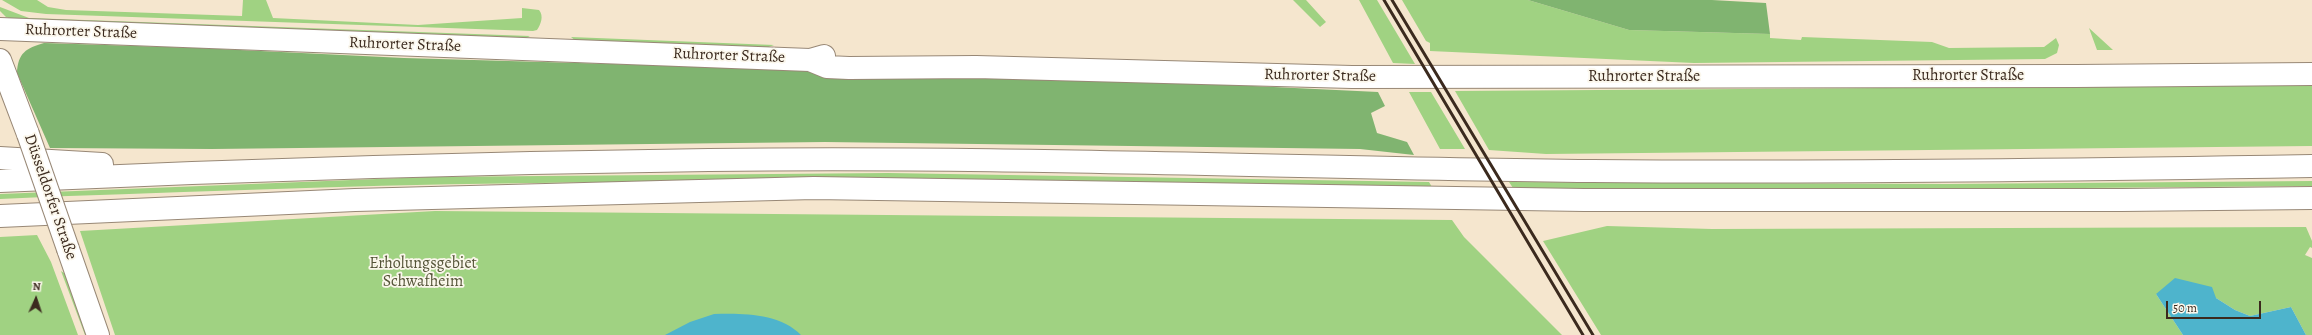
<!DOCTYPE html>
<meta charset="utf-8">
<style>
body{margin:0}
#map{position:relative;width:2312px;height:335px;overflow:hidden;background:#f5e6ce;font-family:Alegreya,serif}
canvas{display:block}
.north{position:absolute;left:16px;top:279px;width:40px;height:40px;-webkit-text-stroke:3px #fbf7ec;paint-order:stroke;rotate:3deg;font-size:11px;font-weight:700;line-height:16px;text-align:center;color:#3b2a1e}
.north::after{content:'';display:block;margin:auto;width:14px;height:18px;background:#3b2a1e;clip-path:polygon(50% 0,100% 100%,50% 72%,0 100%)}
.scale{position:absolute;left:2166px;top:301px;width:95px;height:18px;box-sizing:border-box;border:2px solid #3b2a1e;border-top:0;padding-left:5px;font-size:12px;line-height:14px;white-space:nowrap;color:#3b2a1e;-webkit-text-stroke:3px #fbf7ec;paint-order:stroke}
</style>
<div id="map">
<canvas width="2312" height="335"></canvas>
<div class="north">N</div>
<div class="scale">50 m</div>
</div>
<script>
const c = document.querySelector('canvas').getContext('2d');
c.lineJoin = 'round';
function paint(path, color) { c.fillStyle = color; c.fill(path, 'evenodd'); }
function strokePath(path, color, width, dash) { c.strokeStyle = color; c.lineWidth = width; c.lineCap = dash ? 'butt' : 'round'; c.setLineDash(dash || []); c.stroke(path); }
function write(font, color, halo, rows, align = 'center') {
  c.font = font + ' Alegreya,serif'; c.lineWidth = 3.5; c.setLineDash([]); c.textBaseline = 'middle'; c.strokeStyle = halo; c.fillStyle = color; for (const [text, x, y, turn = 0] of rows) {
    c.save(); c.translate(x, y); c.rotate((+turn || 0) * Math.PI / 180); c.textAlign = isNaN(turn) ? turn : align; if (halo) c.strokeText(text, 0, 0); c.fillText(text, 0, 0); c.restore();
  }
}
const green = new Path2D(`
 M2,0h35l11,7 18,3 176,6 1,-16h23l7,18 145,7 104,-7v-10l17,2c5,6 2,14 -2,20l-4,1 -487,-17 -25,-3z
 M1293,0h13l20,22 -6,5z
 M1359,0h18l38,64 -22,-1z
 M1402,0h126l101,30 141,4v4l31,2 1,-3 130,5 17,6 95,-1 12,-9 3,7 -2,8 -12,6 -351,4 -264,-12v-8l-4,-2z
 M0,7l29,11 501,18 -6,3 -506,-18 -12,-4 -6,-6z
 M2089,28l24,22h-16z
 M571,37l203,8 -11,4 -186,-7z
 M2312,85v61l-766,8 -57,-4 -34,-59z
 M1409,92h22l34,57h-25z
 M888,173l541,9 3,5c-396,-5 -792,-11 -1187,3 -82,3 -164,5 -245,9v-5l427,-17z
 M2312,181v5l-461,4 -338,-2 -4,-6 438,2z
 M435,211l1017,9 12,17 98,98h-1447l-35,-104z
 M1607,226l105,3 594,-2 6,14v7l-2,-1 -5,8 7,3v77h-6l-15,-28 -41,9 -15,-6 -19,-12 -60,-4 27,41h-582l-58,-94z
 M37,235l14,27 27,73h-78v-98z
 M61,271l6,4 22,60h-4z`);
const forest = new Path2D(`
 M1528,0h184l54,3 4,31 -141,-4z
 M44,43l155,5 205,10 661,19 313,15 7,14 -14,7 6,20 30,9 7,13 -54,-6 -535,-7 -613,7 -162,-1 -33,-75c1,-20 9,-25 27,-30z`);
const water = new Path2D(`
 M2175,278l37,9 4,11 19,12 15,6 41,-9 15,28h-123l-27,-41z
 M714,314c27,-1 66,-1 87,21h-136l25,-13z`);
const major = new Path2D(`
 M0,29l810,31 14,-4
 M0,60l28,74
 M810,60l17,7 22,1 127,-1 376,10 724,-1 236,-2
 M68,249l30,86`);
const highway = new Path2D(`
 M0,158l102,6
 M0,181c236,-11 472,-18 709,-21 294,-4 588,8 883,11 240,2 480,-1 720,-5
 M0,216l355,-16 459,-12 770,12h538l190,-2`);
const rail = new Path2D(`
 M1384,0l199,335
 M1392,0l201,335`);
const majorBridge = new Path2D(`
 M28,134l40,115`);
const streetNames = [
 ["Ruhrorter Straße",81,32,2],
 ["Ruhrorter Straße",405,45,2],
 ["Ruhrorter Straße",729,56,2],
 ["Ruhrorter Straße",1320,76,1],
 ["Ruhrorter Straße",1968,76],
 ["Ruhrorter Straße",1644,77],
 ["Düsseldorfer Straße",50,197,71]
];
const parkNames = [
 ["Erholungsgebiet",423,264],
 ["Schwafheim",423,282]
];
paint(green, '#a0d282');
paint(forest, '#80b470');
paint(water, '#4eb4cc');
strokePath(major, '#988876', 24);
strokePath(highway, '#988876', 24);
strokePath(major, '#fff', 22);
strokePath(highway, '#fff', 22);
strokePath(rail, '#3b2a1e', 3);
strokePath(majorBridge, '#988876', 24, []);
strokePath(majorBridge, '#fff', 22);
write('16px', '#3b2a1e', '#fbf7ec', streetNames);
write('16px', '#545437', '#fbf7ec', parkNames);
</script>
